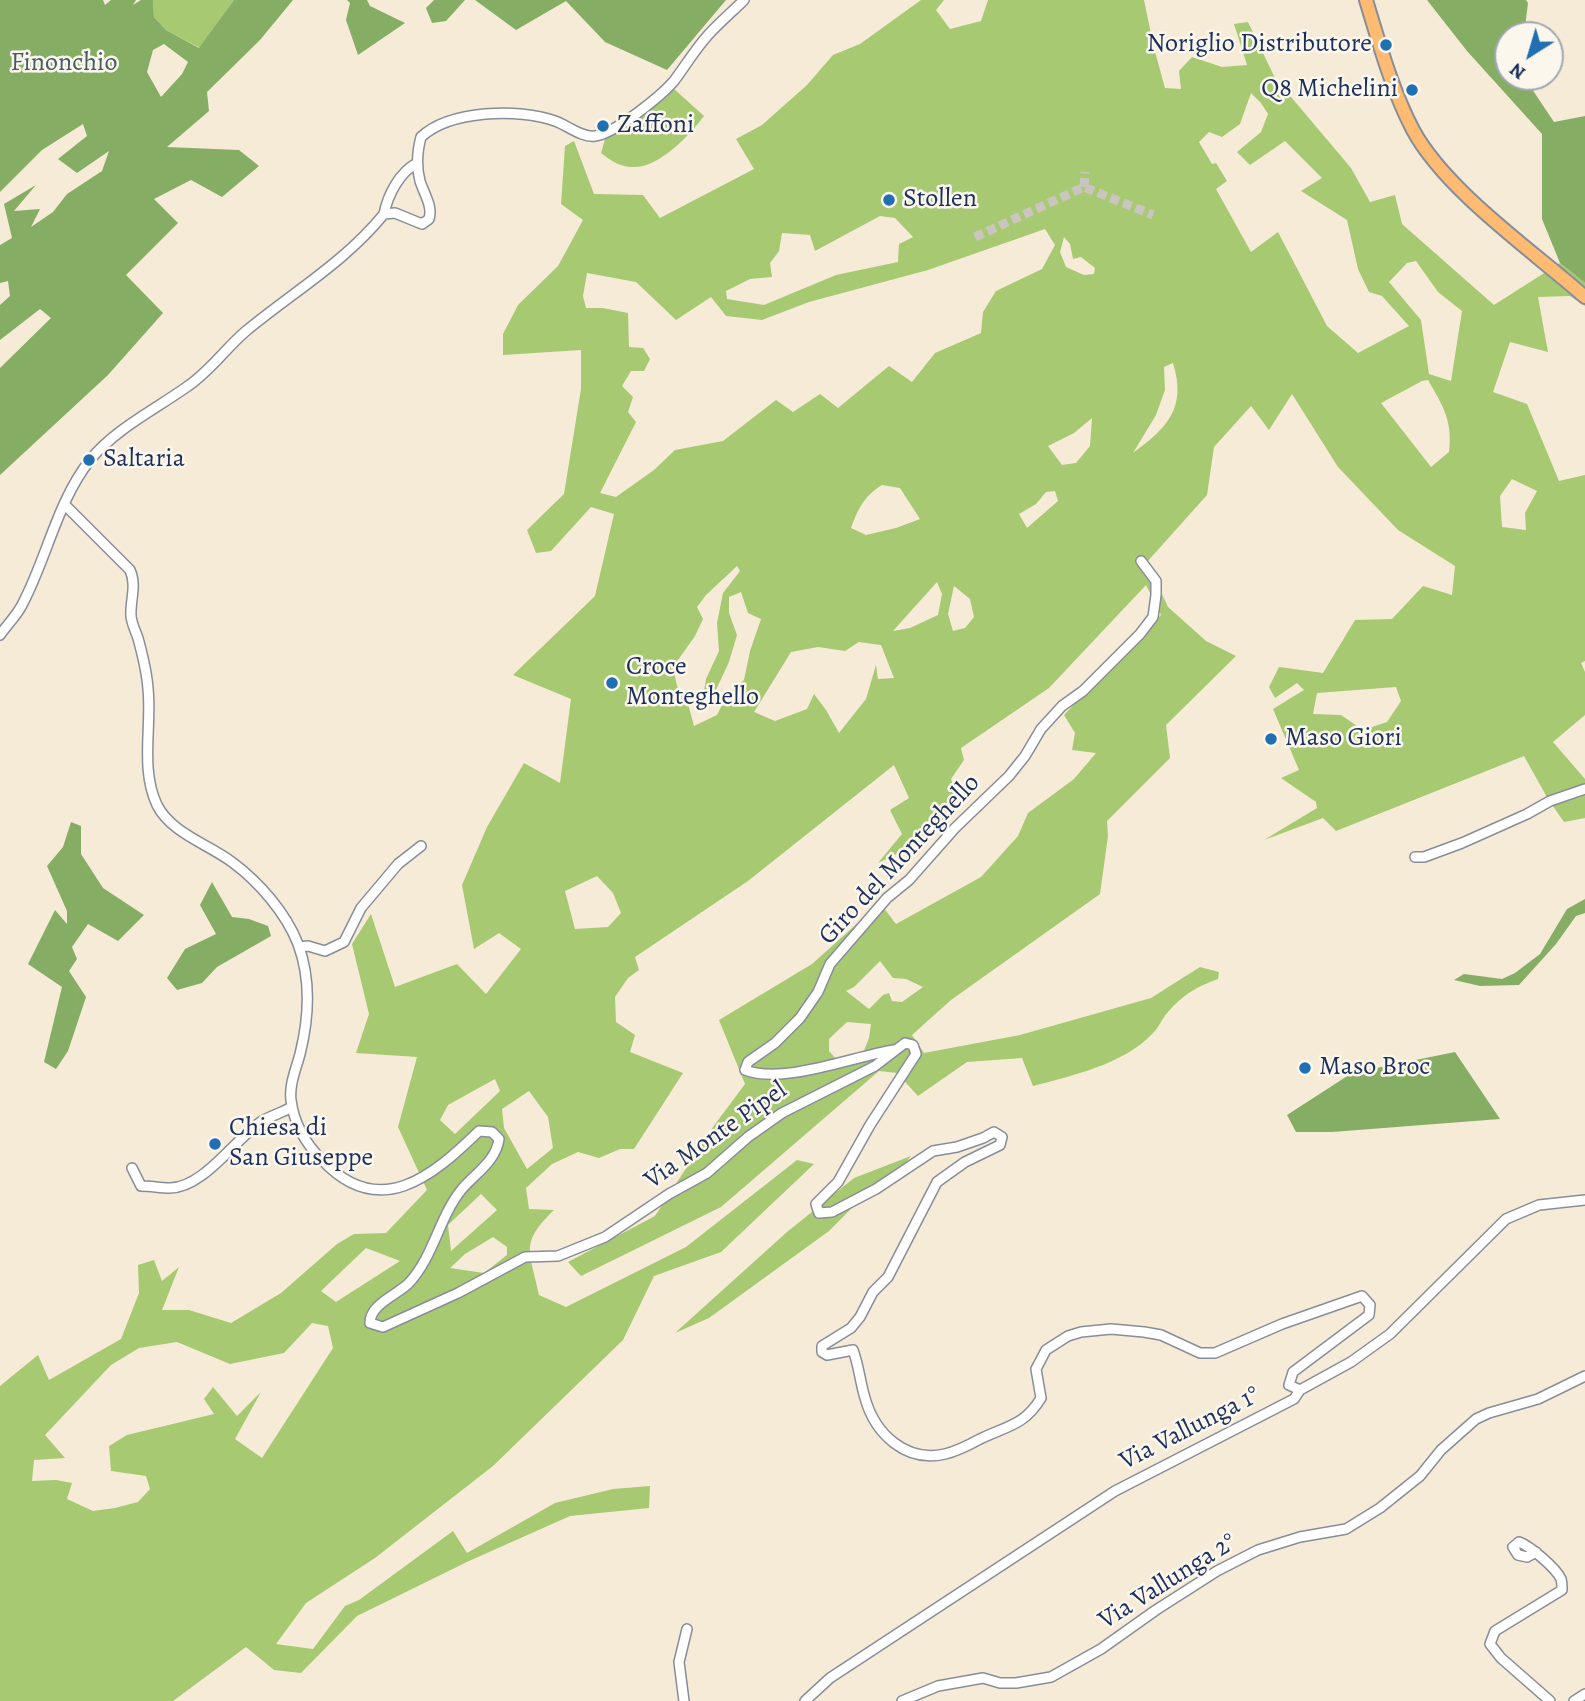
<!DOCTYPE html>
<meta charset="utf-8">
<style>
body{margin:0}
#map{position:relative;width:1585px;height:1701px;overflow:hidden;background:#f6ebd7;font-family:Alegreya,serif}
canvas{display:block}
.north{position:absolute;left:1494px;top:21px;width:70px;height:70px;box-sizing:border-box;background:#fbf7ec;border:2px solid #a1a7b3;border-radius:50%;rotate:217deg;font-size:19px;font-weight:700;line-height:28px;text-align:center;color:#1b2f5e}
.north::after{content:'';display:block;margin:auto;width:24px;height:32px;background:#1f6fb2;clip-path:polygon(50% 0,100% 100%,50% 72%,0 100%)}
</style>
<div id="map">
<canvas width="1585" height="1701"></canvas>
<div class="north">N</div>
</div>
<script>
const c = document.querySelector('canvas').getContext('2d');
c.lineJoin = 'round';
function paint(path, color) { c.fillStyle = color; c.fill(path, 'evenodd'); }
function strokePath(path, color, width, dash) { c.strokeStyle = color; c.lineWidth = width; c.lineCap = dash ? 'butt' : 'round'; c.setLineDash(dash || []); c.stroke(path); }
function write(font, color, halo, rows, align = 'center') {
  c.font = font + ' Alegreya,serif'; c.lineWidth = 5; c.setLineDash([]); c.textBaseline = 'middle'; c.strokeStyle = halo; c.fillStyle = color; for (const [text, x, y, turn = 0] of rows) {
    c.save(); c.translate(x, y); c.rotate((+turn || 0) * Math.PI / 180); c.textAlign = isNaN(turn) ? turn : align; if (halo) c.strokeText(text, 0, 0); c.fillText(text, 0, 0); c.restore();
  }
}
const green = new Path2D(`
 M153,0h81l-34,48 -34,-18 -12,-13z
 M921,0h23l-8,10 14,19 31,-8 7,-21h156l10,48 11,40 16,1 -2,-18 13,-14 30,10 25,-2 -13,-41 14,-2 27,56 76,90 19,34 25,-7 7,29 92,81 66,-42 25,20v23l-15,-10 -32,1 10,55 -38,-10 -17,50 34,12 32,77 26,-6v186l-4,2 4,9v43l-32,27 32,37v39l-21,4 -16,-23 -24,-43 -188,75 -13,-13 -59,22 53,-32 -1,-6 -35,-24 18,-8 -26,-61 31,-19 -7,-7 -22,15 -6,-11 10,-20 44,6 32,-53 37,-1 31,-33 29,9 3,-29 -57,-36 -60,-63 -46,-73 -23,36 -18,-24 -37,41 -7,48 -60,67 21,45 38,34 30,15 -70,69 4,33 -63,63 1,15 -8,58 -149,106 -39,35 12,18 96,-18 131,-37 49,-31 19,5 -1,7c-20,7 -36,16 -50,33 -6,6 -9,16 -16,22 -28,30 -81,42 -119,52l-11,-28 -55,4 -49,34 -21,-23 -18,-2 -158,136 -140,69 -13,-14 87,-46 58,-89 32,-43 -26,-64 93,-56 68,-61 16,21 85,-47 37,-41 10,-23 46,-34 22,-26 -24,-3 3,-17 -11,-18 97,-100 -15,-30 -97,103 -88,60 3,12 -13,19 5,14 -13,27 -36,29 -29,14 24,-29 -12,-24 19,-12 -15,-33 -146,116 -113,76 4,13 -11,8 -13,19 1,25 19,13 -5,17 53,21 -49,76h-14l-21,9 -21,-6 -26,12 -26,24 3,21 25,1c-35,34 -24,40 -15,85l27,12 120,-60 111,-87 17,4 -93,88 -67,24 -31,64 -130,126 -118,92 -69,45 -30,41 37,5 32,-43 14,-6 94,-69 14,22 88,-50 58,-14 37,-3 -1,22 -79,8 -101,45 -112,55 -56,57 -27,-3 -28,-23 -73,54h-173v-315l38,-31 11,25 72,-41 18,-46 -1,-28 16,-5 8,21 17,-14 -17,43h27l42,13 50,-30 56,-49 17,-10 32,-1 41,-43 -29,-63 19,-70 -61,-4 13,-39 -17,-70 19,-30 24,73 62,-23 29,30 35,-45 -22,-16 -25,16 -12,-64 25,-58 37,-64 36,20 11,-84 -58,-24 82,-79 19,-82 -23,-7 -40,44 -15,2 -9,-23 37,-36 17,-105v-39l-78,5v-21l15,-29 40,-39 25,-46 -22,-16 4,-58 9,-5 20,53 49,1 17,23 94,-49 -18,-30 26,-14 45,-40 26,-30 27,-11zM1251,93l10,10 7,11 -7,18 -24,20 13,13 35,-24 37,37 -21,13 46,29 11,49 11,23 13,4 27,30 -51,27 -31,-27 -49,-94 -27,20 -35,-63 11,-8 -11,-18 -4,1 -13,-22 10,-10 13,5 18,-13zM880,216l15,2 18,19 -14,7 -1,18 -62,13 -72,30 -37,-6 -1,-8 24,-12 22,-2 -2,-14 9,-12 3,-18 28,2 5,16zM1045,229l10,16 -13,24 -46,22 -13,21 -2,21 -46,20 -23,29 -23,-16 -51,42 -18,-14 -27,18 -17,-12 -53,41 -48,9 -21,20 -38,27 -16,-4 36,-71 -8,-10 5,-15 -11,-11 9,-15h13l6,-12 -7,-11 -14,-1 -1,-34 -25,-5h-17l-3,-12 4,-23 49,9 40,38 35,-23 15,19 36,4 47,-18 119,-32zM1064,237l6,7 3,15 8,-2 14,11 -1,6 -10,1 -18,-8 -6,-15zM1416,261l22,31 24,19 -11,70 -22,-7 -8,-54 -32,-38 18,-19zM1173,363c14,45 -6,65 -40,90l23,-38 9,-25 -1,-23zM1428,380c15,26 25,41 21,72l-18,15 -50,-64 41,-22zM1092,418l-2,28 -14,17 -14,2 -14,-19 26,-13zM1512,479l25,12 -12,22 1,17 -24,-3 -2,-31zM882,485l18,3 20,31 -24,9 -30,7 -15,-7c7,-19 13,-32 31,-43zM1055,491l3,10 -31,27 -8,-14 17,-10 10,-12zM737,566l3,5 -17,22 -6,30 2,28 -13,28 -2,12 10,3 15,-32 8,-27 -8,-22v-16l12,-5 7,21 13,6 -11,32 -6,29 -17,15 -10,20 -23,11 -7,-26 -10,-14 -4,-19 22,-31 8,-17 -6,-12 9,-12zM937,582l5,12 -4,21 -28,13 -17,3zM954,586l16,13 4,18 -9,11 -12,3 -5,-17zM859,642l22,3 13,33 -16,1 -2,-14 -10,34 -27,34 -13,-23 -12,-16 -7,15 -32,12 -21,-9 37,-60 27,-5 27,4zM1396,687l5,14 -14,21 -24,8 -22,-15 -28,-1 4,-21zM597,876l16,17 8,20 -13,14 -33,2 -10,-38zM880,961l13,17 13,1 17,8 -21,15 -10,-1 -3,-8 -6,2 -14,14 -23,-18 8,-4zM847,1022l24,2 -2,14 -6,15 -27,6 -7,-8v-12zM495,1079l5,12 -45,43 -15,-14 8,-15zM529,1091l19,26 5,31 -26,21 -23,-41 -2,-19zM481,1194l16,16 -46,41 -3,-26zM493,1237l14,10v8l-23,18 -34,-5 15,-14zM366,1248l34,13 -64,41 -15,-11zM312,1323l16,3 5,22 -71,110 -27,-19 26,-47 -24,24 -24,-29 -9,12 10,15 -87,21 -18,11 2,25 35,5 4,13 -12,13 -23,6 -22,3 -26,-12 5,-16 -16,-3 -24,1 2,-21 31,-2 -20,-23 66,-70 28,-17 38,-6 53,22 54,-11z
 M673,88l31,28c-14,19 -46,53 -72,51 -12,0 -22,-7 -31,-14l4,-14z
 M911,1156l-13,16 -22,12 -47,47 -120,87 -34,15 112,-101 67,-54z`);
const forest = new Path2D(`
 M0,0h103l2,5 6,-5h25l-3,5 8,-5h12l1,17 12,13 33,18 35,-48h59l-33,40 -53,52 2,19 -42,36 72,3 20,16 -37,31 -31,-17 -37,19 24,24 -52,52 37,38 -55,62 -108,100v-107l51,-50 -11,-9 -40,31v-35l10,-9 -2,-15 -8,2v-38l12,-7 -8,-34 32,-19 -22,26 26,-2 -9,18 22,-15 14,-18 35,-23 7,-20 -32,22 -19,-14 29,-23 -4,-12 -41,26 -42,42zM164,44l24,18 -6,12 -21,23 -14,-25 6,-22z
 M347,0h20l3,6 35,17 -47,32 -12,-35 4,-17z
 M434,0h31l-19,21 -14,2 -6,-15z
 M475,0h251l-59,70 -62,-28 -39,-41 -50,29z
 M1427,0h99l2,3 -4,32h-16v42h16l30,45 31,-6v167l-25,-20 -18,-44v-85l-75,-83z
 M71,822l10,4v28l22,34 41,27 -26,26 -30,-17 -16,23 5,12 -8,12 17,26 -18,54 -12,18 -12,-7 18,-75 -34,-23 27,-54 12,14v-13l-20,-45 16,-19z
 M212,882l20,35 17,2 19,7 3,10 -54,31 -15,16 -25,7 -10,-12 18,-29 31,-15 -16,-29z
 M1585,899v14l-9,3 -20,28 -37,41 -39,1 -26,-6 10,-6 38,5 13,-6 25,-19 27,-45z
 M1455,1052l45,67 -168,13h-36l-9,-17 65,-42z`);
const minorTunnel = new Path2D(`
 M1084,187l1,-15
 M975,237l109,-50 69,28`);
const minor = new Path2D(`
 M384,214c4,-20 16,-42 33,-51
 M64,504l66,66c7,16 0,30 1,46 1,10 6,17 8,26 4,15 8,31 9,47 4,37 -8,80 9,116 14,28 51,39 75,57 27,20 54,51 66,82 13,35 11,74 2,110 -4,15 -11,31 -9,46 3,24 14,43 31,60 57,61 110,17 157,-29l13,1 7,7c-3,22 -23,34 -37,50 -23,28 -28,67 -53,94 -12,12 -39,21 -39,40l13,4 75,-34 67,-36 33,-1 47,-19 64,-43 38,-21 41,-36 34,-24 93,-47 30,-23 8,2 3,9 -46,71 -32,57 -22,22 3,9 13,-1 44,-23 57,-38 24,-4 26,-9 11,-6 8,5 -2,8 -35,17 -28,20 -49,95 -15,15 -13,25 -9,11 -29,18v6l5,3 26,-5c6,16 7,32 12,48 10,36 41,65 80,56 13,-3 24,-9 35,-15 27,-13 45,-14 61,-41l-5,-29 10,-19 22,-14 13,-4 30,-3 33,3 17,3 39,18h15l67,-29 80,-28 8,9 -1,10 -76,57 -4,13 11,5
 M0,635c7,-10 17,-20 22,-30 25,-47 35,-103 68,-145 25,-31 66,-51 98,-74 22,-15 38,-38 58,-55 47,-39 99,-69 138,-117l11,-1 27,11 7,-5c4,-13 -5,-25 -9,-38 -4,-15 -3,-29 1,-44 29,-27 98,-29 134,-16 12,4 27,17 40,15 19,-2 66,-40 79,-55 12,-16 22,-33 35,-47 11,-12 24,-23 35,-34
 M1415,857h9l38,-14 65,-29 23,-13 35,-12
 M299,947l9,-1 17,5 19,-9 17,-34 37,-44 23,-18
 M894,1050c-40,6 -110,35 -149,20l3,-8 27,-19 25,-25 18,-26 12,-28 57,-66 22,-18 46,-52 54,-52 16,-20 16,-27 21,-23 21,-15 57,-57 13,-17 3,-22v-14l-15,-20
 M132,1168l9,18c10,0 19,2 28,2 34,1 67,-50 93,-67 9,-5 21,-9 30,-14
 M1536,1552l-9,5 -9,-2 -5,-8 6,-5c11,4 37,26 42,37 1,3 1,7 1,11l-67,41 -5,13 11,14 49,43
 M684,1701l-5,-39 8,-33
 M805,1701l25,-23 285,-187 179,-92 6,-9 51,-28 39,-28 116,-115 33,-14 46,-5
 M902,1701l36,-15 45,-8 17,5h16l35,-6 50,-28 55,-39 61,-39 41,-21 42,-13 46,-8 34,-21 40,-32 21,-26 35,-31 13,-6 49,-14 47,-23
 M1574,1701l11,-7`);
const major = new Path2D(`
 M1366,0c13,43 26,90 47,130 33,61 120,121 172,167`);
const markers = [
 [1386,45,7,"#1f6fb2"],
 [1412,90,7,"#1f6fb2"],
 [603,126,7,"#1f6fb2"],
 [889,200,7,"#1f6fb2"],
 [89,460,7,"#1f6fb2"],
 [612,683,7,"#1f6fb2"],
 [1271,739,7,"#1f6fb2"],
 [1305,1068,7,"#1f6fb2"],
 [215,1144,7,"#1f6fb2"]
];
const poiNames = [
 ["Noriglio Distributore",1372,45,"right"],
 ["Q8 Michelini",1398,90,"right"],
 ["Zaffoni",617,126],
 ["Stollen",903,200],
 ["Saltaria",103,460],
 ["Croce",626,668],
 ["Monteghello",626,698],
 ["Maso Giori",1285,739],
 ["Maso Broc",1319,1068],
 ["Chiesa di",229,1129],
 ["San Giuseppe",229,1159]
];
const parkNames = [
 ["Finonchio",64,64]
];
const streetNames = [
 ["Giro del Monteghello",900,860,-47],
 ["Via Monte Pipel",716,1136,-35],
 ["Via Vallunga 1°",1190,1429,-27],
 ["Via Vallunga 2°",1168,1582,-32]
];
paint(green, '#a7c972');
paint(forest, '#85ad64');
strokePath(minorTunnel, '#cac5bf', 9, [9, 4.5]);
strokePath(minor, '#888d9a', 12);
strokePath(major, '#888d9a', 16);
strokePath(minor, '#fff', 9);
strokePath(major, '#febb71', 12);
for (const [x, y, r, color] of markers) { const dot = new Path2D(); dot.arc(x, y, r, 0, 2 * Math.PI); c.fillStyle = color; c.fill(dot); strokePath(dot, '#fbf7ec', 2.5); }
write('26px', '#1b2f5e', '#fbf7ec', poiNames, 'left');
write('26px', '#455d64', '#fbf7ec', parkNames);
write('26px', '#1b2f5e', '#fbf7ec', streetNames);
</script>
